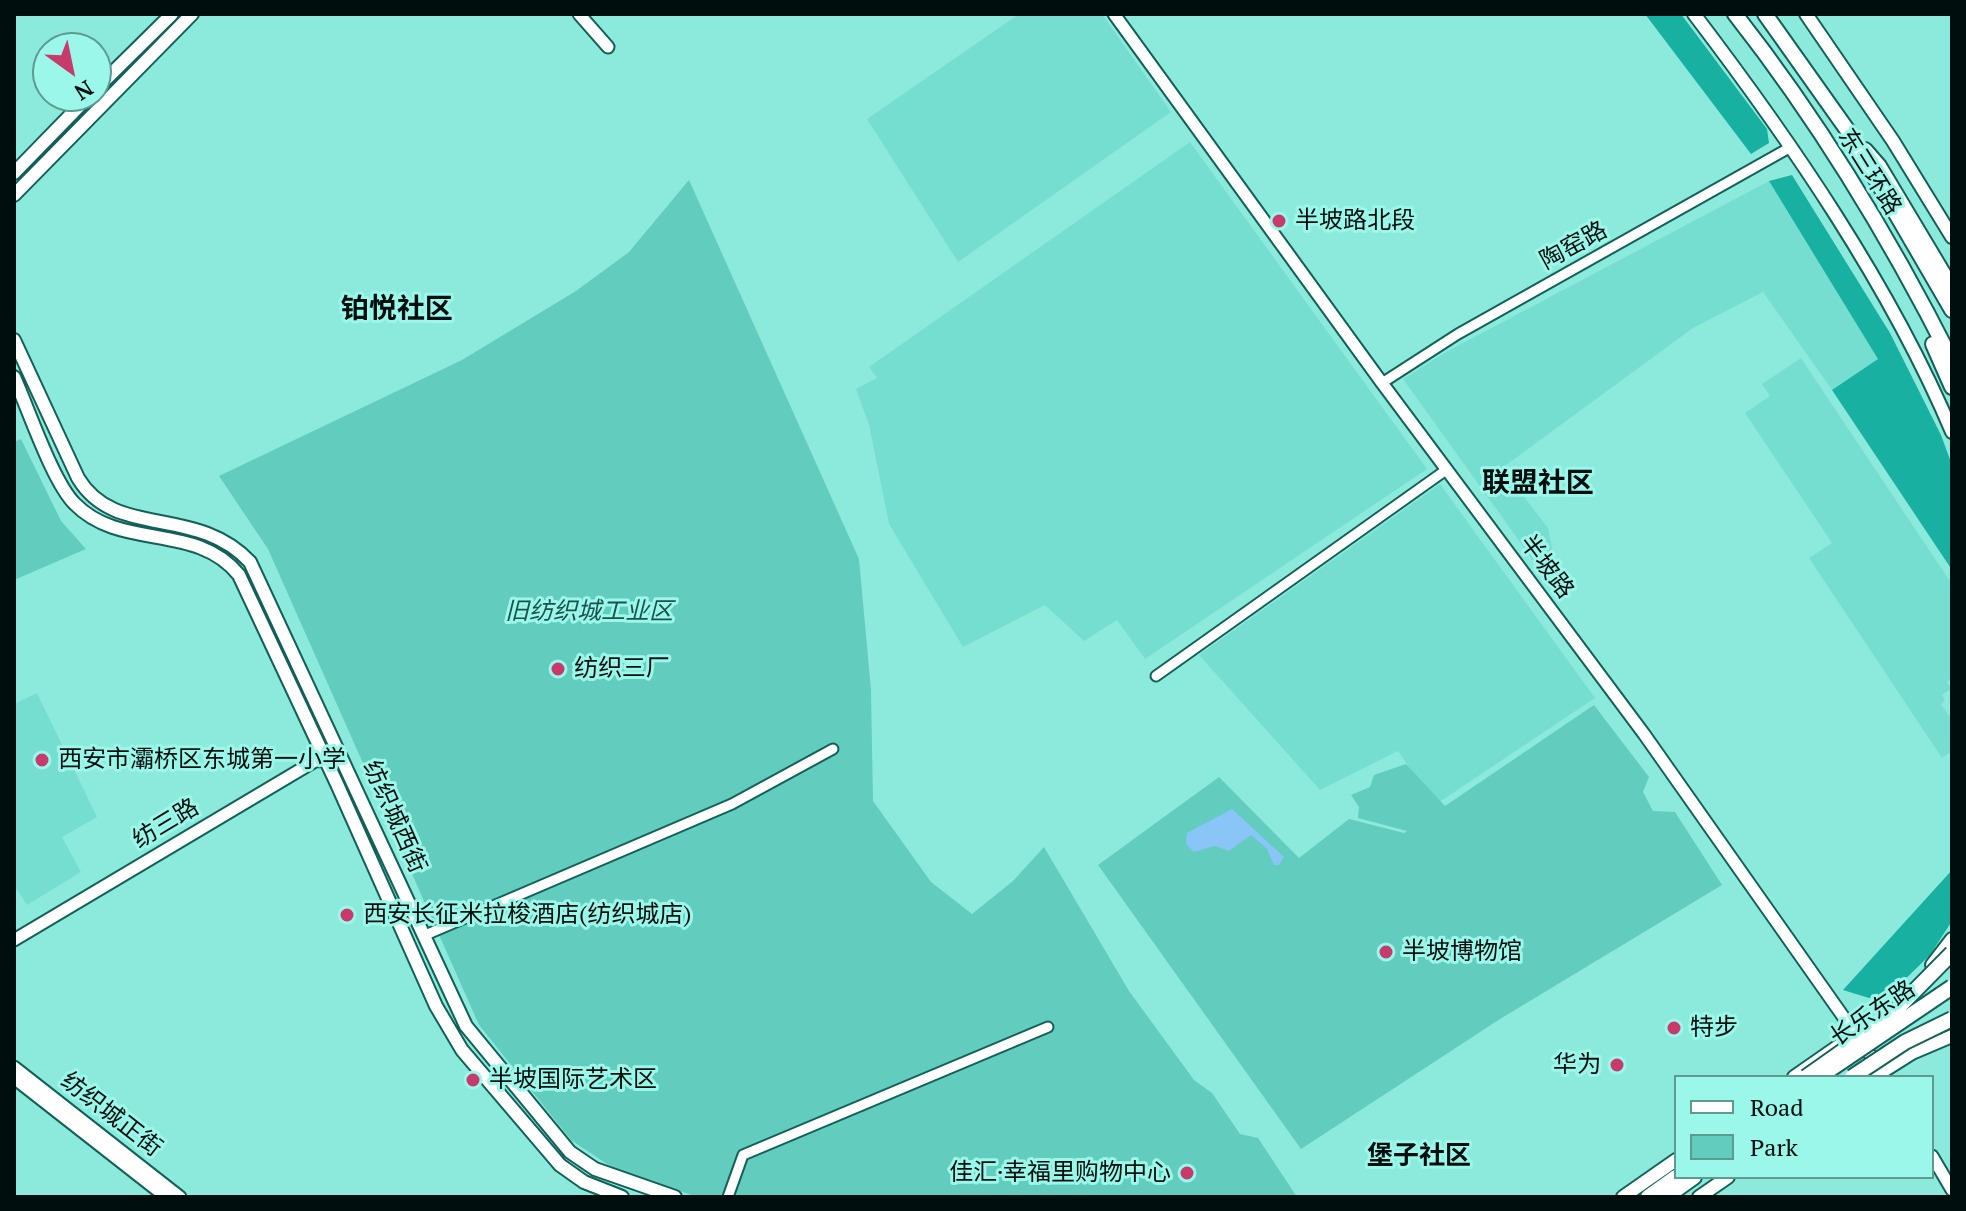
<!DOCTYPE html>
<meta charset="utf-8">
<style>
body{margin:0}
#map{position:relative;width:1966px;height:1211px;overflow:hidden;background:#8ceadd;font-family:"PT Serif",serif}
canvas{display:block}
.frame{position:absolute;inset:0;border:16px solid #000f0d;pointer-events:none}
.legend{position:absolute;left:1674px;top:1075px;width:260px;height:104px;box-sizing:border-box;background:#9af7ea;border:2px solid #5c9a92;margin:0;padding:10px 14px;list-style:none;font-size:24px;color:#000f0d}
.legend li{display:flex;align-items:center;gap:16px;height:40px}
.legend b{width:40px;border:2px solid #5c9a92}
.north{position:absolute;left:32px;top:32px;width:80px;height:80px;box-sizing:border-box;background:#9af7ea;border:2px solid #5c9a92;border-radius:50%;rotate:147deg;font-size:22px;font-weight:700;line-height:32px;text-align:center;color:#000f0d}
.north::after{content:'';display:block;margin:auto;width:28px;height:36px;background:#c73a6a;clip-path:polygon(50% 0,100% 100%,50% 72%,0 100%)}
</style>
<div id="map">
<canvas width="1966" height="1211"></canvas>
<div class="frame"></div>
<ul class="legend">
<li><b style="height:10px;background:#fff"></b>Road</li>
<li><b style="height:22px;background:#62ccbe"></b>Park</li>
</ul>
<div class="north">N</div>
</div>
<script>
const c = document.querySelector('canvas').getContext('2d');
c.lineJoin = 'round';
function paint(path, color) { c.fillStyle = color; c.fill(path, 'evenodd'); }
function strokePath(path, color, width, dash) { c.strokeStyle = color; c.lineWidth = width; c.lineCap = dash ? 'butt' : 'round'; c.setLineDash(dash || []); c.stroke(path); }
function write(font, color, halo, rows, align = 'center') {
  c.font = font + ' "PT Serif","Noto Sans SC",serif'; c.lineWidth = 6; c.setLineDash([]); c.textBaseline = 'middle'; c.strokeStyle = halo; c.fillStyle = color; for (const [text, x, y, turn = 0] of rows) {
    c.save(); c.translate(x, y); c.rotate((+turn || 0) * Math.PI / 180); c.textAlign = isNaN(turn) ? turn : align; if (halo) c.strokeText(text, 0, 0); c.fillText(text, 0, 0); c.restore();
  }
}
const built = new Path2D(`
 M1019,14h83l69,98 -213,150 -91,-143z
 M1190,142l237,327 -282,190 -28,-39 -33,21 -39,-36 -82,42 -74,-123 -20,-99 -13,-36 21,-11 -8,-11z
 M1769,181l110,178 -47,31 -69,-98 -70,36 -191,140 46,60 4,21 -17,14 -132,-184 43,-27z
 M1801,358l151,226v94l-5,4 4,7 -9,6 3,6 -4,3 11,16v31l-10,7 -133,-200 23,-15 -87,-130 25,-17 -8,-12z
 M1440,484l155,214 -160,107 -37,-54 -78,39 -121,-135z
 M37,693l60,124 -35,20 19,35 -54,33 -13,-20v-181z`);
const green = new Path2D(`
 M689,180l170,379 12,131 2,111 58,81 41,32 41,-33 31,-34 85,144 65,89 18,13 28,41 18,4 39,59h-600l-84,-29 -42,-28 -92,-115 -211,-476 -49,-73 243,-116 114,-69 53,-39z
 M21,439l40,82 25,28 -72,31v-138z
 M1594,705l55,72 -6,15 10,19 22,1 47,73 -222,134 -199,130 -203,-284 121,-88 80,81 50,-39 55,14 3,-2 -49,-13 1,-11 -8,-12 19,-8 4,-12 32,-11 39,42z`);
const forest = new Path2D(`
 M1645,14h36l86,115 2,14 -18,11z
 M1792,175l98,158 51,102 11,30v105l-120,-180 46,-31 -109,-178z
 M1952,870v51l-22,34 -39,38 -22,5 -26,-8z`);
const water = new Path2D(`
 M1232,809l52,48 -5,8h-5l-7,-16 -16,-14 -22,16 -14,-5 -21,6 -8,-8 1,-11z`);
const minor = new Path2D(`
 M1382,383l76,-49 331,-186
 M1156,676l290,-206
 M423,936l309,-132 101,-55
 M728,1197l15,-42 305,-128`);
const tertiary = new Path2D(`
 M579,14l29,33
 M1114,14l268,369 262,351 234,332
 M14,940l301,-179 16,-1
 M14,1067l166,130
 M14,1078l152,119
 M1932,1156l20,34`);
const secondary = new Path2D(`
 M1694,14c96,126 196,271 258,418
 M1806,14l87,127 59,96
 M96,89l76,-75
 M14,173l75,-77
 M14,195l178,-181
 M14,340l64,138c37,62 118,26 172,84l216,464 104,126 25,17 80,28
 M14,377c14,31 39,106 61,127 46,47 122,18 164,71l98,209 99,222 26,44 98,115 24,17 38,15
 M1932,965l20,-26
 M1794,1077l46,-32
 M1874,1077l38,-24 40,-17
 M1623,1197l53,-37
 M1699,1197l29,-20`);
const primary = new Path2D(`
 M1648,1197l28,-20
 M1666,1197l28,-20`);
const trunk = new Path2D(`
 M1735,14c84,107 156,226 217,347
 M1765,14l83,117 104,179
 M1865,150l14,16 73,122
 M1933,344l19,43`);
const primaryBridge = new Path2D(`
 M1819,1077l133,-90`);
const trunkBridge = new Path2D(`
 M1806,1077l78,-55 68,-69
 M1852,1077l53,-35 47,-23`);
const markers = [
 [1279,221,8,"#c73a6a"],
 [558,669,8,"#c73a6a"],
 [42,760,8,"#c73a6a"],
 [347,915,8,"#c73a6a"],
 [1386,952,8,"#c73a6a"],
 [1674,1028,8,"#c73a6a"],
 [1617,1065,8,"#c73a6a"],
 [473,1080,8,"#c73a6a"],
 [1187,1173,8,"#c73a6a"]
];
const streetNames = [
 ["东三环路",1869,172,58],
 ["陶窑路",1574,246,-29],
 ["半坡路",1546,567,53],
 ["纺织城西街",394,817,66],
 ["纺三路",166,824,-31],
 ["长乐东路",1873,1014,-34],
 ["纺织城正街",111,1115,38]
];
const poiNames = [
 ["半坡路北段",1295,221],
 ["纺织三厂",574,669],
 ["西安市灞桥区东城第一小学",58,760],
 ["西安长征米拉梭酒店(纺织城店)",363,915],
 ["半坡博物馆",1402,952],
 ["特步",1690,1028],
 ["华为",1601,1065,"right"],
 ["半坡国际艺术区",489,1080],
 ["佳汇·幸福里购物中心",1171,1173,"right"]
];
const parkNames = [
 ["旧纺织城工业区",589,612]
];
const neighbourhoodNames = [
 ["堡子社区",1419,1157]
];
const quarterNames = [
 ["铂悦社区",397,310],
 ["联盟社区",1538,484]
];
paint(built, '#76ded0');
paint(green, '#62ccbe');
paint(forest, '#18b0a1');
paint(water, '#89c5f6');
strokePath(minor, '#126159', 13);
strokePath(tertiary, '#126159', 15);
strokePath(secondary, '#126159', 16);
strokePath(primary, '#126159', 18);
strokePath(trunk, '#126159', 18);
strokePath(minor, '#fff', 9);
strokePath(tertiary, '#fff', 11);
strokePath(secondary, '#fff', 12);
strokePath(primary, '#fff', 14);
strokePath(trunk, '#fff', 14);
strokePath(primaryBridge, '#126159', 18, []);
strokePath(trunkBridge, '#126159', 18, []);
strokePath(primaryBridge, '#fff', 14);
strokePath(trunkBridge, '#fff', 14);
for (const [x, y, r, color] of markers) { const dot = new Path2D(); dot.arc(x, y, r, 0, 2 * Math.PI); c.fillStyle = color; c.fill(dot); strokePath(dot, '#9af7ea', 3); }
write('24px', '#000f0d', '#9af7ea', streetNames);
write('24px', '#000f0d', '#9af7ea', poiNames, 'left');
write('italic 24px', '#1a524c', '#9af7ea', parkNames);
write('bold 26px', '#000f0d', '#9af7ea', neighbourhoodNames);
write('bold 28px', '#000f0d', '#9af7ea', quarterNames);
</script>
